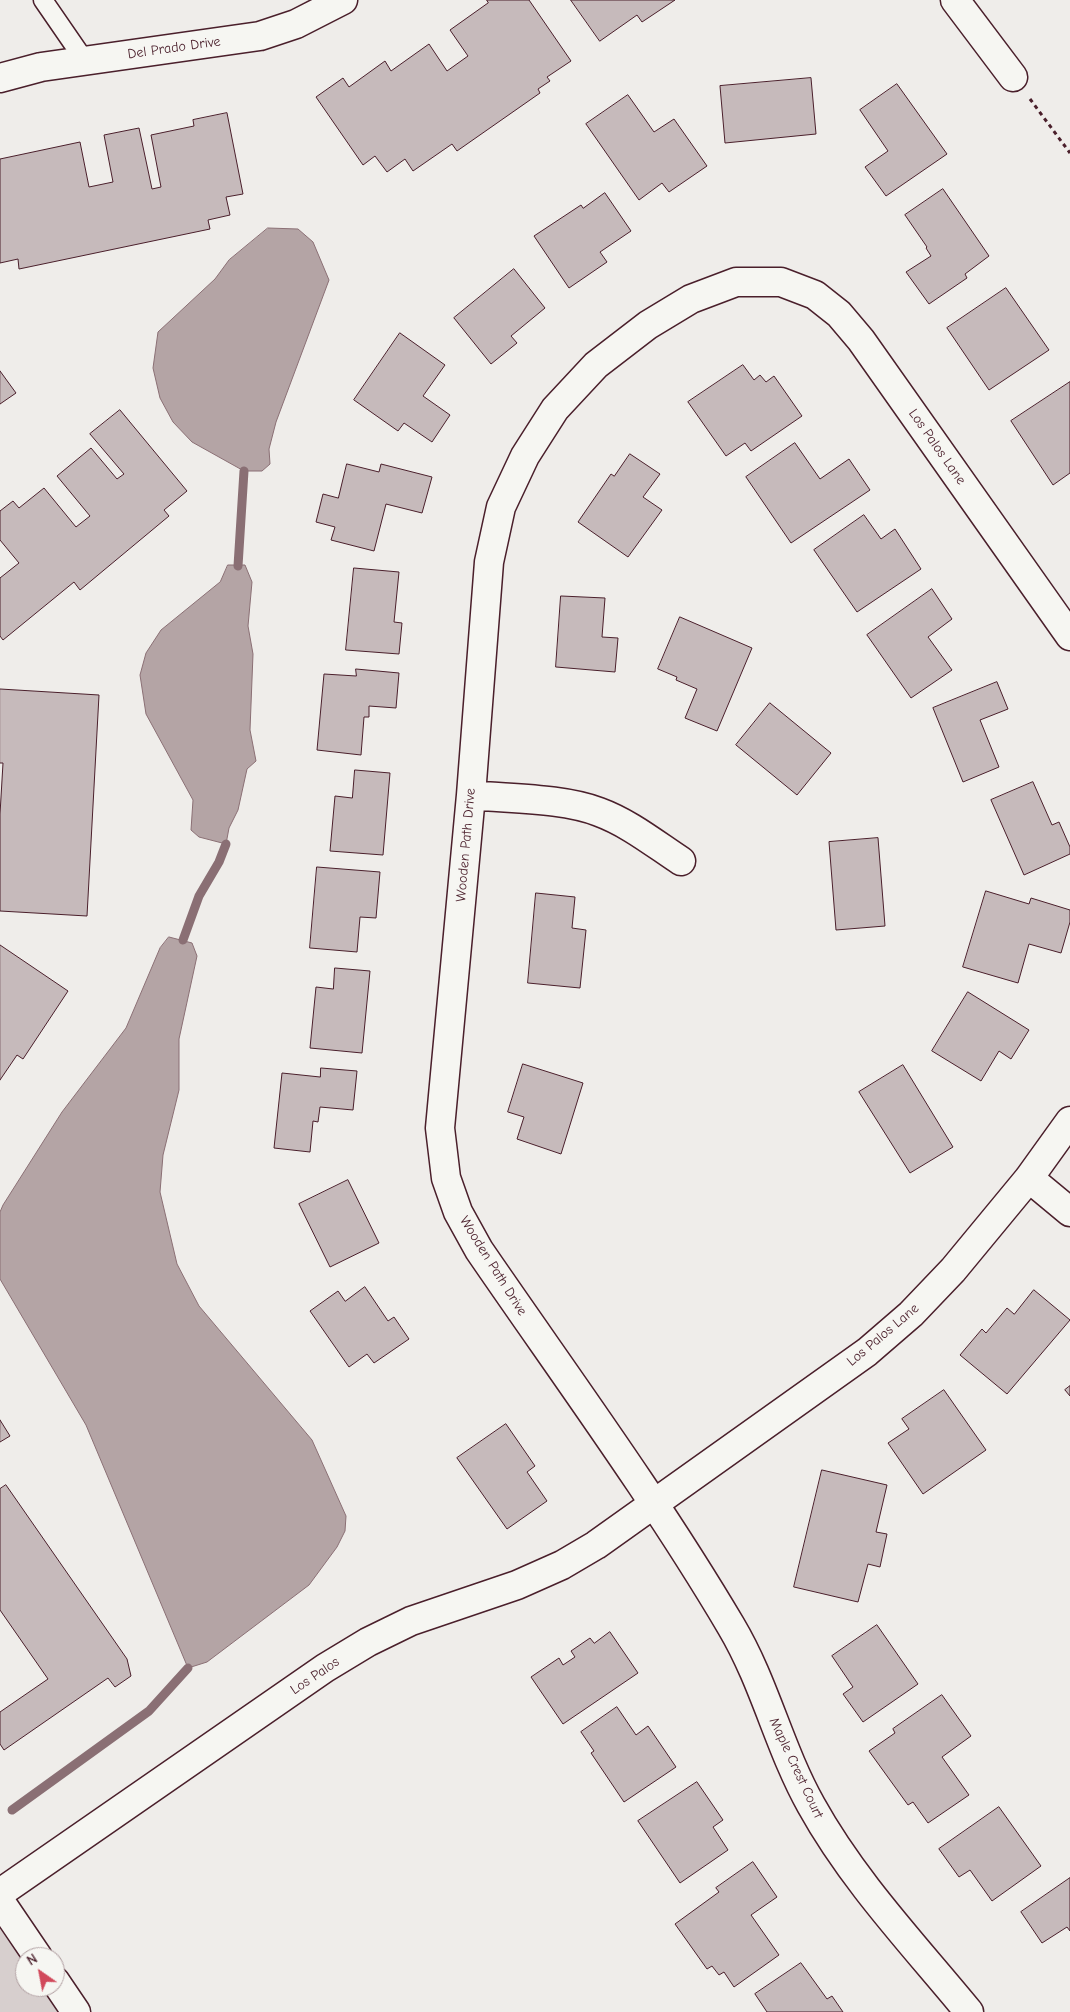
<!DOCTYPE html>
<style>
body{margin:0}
#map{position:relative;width:1070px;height:2012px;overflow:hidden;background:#efedea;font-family:"Comic Neue",sans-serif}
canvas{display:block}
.north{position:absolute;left:15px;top:1947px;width:50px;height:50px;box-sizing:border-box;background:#f6f6f2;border:1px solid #b1a0a2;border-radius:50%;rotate:327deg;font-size:14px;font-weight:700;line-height:20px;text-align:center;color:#4a1f2b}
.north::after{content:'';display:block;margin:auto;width:18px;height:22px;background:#d1495b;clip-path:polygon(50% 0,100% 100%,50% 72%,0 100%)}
</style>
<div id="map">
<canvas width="1070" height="2012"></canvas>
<div class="north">N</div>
</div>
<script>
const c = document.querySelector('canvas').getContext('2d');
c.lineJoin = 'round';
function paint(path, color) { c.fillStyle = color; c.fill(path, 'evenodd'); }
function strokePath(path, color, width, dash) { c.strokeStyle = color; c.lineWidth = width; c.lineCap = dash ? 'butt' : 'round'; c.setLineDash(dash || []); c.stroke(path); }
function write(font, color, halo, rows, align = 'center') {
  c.font = font + ' "Comic Neue",sans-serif'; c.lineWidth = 4; c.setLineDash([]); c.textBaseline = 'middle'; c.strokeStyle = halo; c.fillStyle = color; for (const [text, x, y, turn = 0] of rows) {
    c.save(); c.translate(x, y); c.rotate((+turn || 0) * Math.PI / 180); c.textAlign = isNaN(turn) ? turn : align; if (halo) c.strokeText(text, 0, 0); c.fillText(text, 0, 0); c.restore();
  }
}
const green = new Path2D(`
 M0,1903l25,54v30h30l20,25h-75z`);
const water = new Path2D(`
 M268,228l30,1 15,13 16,38 -53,142 -7,27 1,15 -8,7h-18l-52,-29 -19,-20 -13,-24 -7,-30 5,-36 57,-53 14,-19z
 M228,565h17l7,17 -4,44 5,28 -3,76 6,31 -9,8 -9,41 -9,18 -3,16 -27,-7 -8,-7 2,-30 -47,-86 -6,-39 6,-22 15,-23 59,-48z
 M169,937l23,6 5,13 -18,83v51l-16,65 -3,37 17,72 22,42 113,134 34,76 -1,15 -8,16 -28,38 -102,77 -19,6 -102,-243 -86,-146v-67l3,-7 59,-93 64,-84 34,-80z`);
const stream = new Path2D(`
 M238,566l6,-95
 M183,940l16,-44 20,-34 7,-18
 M12,1810l137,-99 39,-43`);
const building = new Path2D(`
 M487,0h42l42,61 -24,16 3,4 -12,8 2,4 -83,58 -5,-7 -39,27 -8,-12 -18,13 -12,-16 -12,9 -47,-68 27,-19 6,9 36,-26 6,10 38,-27 18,27 21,-15 -18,-26 38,-27z
 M571,0h104l-33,22 -5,-7 -37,26z
 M811,78l5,56 -91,9 -5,-57z
 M897,84l50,70 -61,42 -21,-29 23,-16 -28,-41z
 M628,95l26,37 20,-13 33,47 -38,26 -7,-9 -23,17 -53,-76z
 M227,113l16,81 -17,3 4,18 -22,5 2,9 -191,40 -1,-10 -18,4v-104l80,-17 9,45 24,-5 -9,-47 35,-7 13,61 9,-2 -10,-52 43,-9 -1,-6z
 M943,189l46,67 -24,18 2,4 -38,26 -23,-32 25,-16 -5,-8 1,-1 -22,-32z
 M605,193l26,38 -31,21 7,10 -38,26 -35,-52 47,-31 2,3z
 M514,269l31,39 -34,28 6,7 -26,21 -37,-46z
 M1006,288l43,62 -60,40 -42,-62z
 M400,333l45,32 -22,31 27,19 -18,27 -28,-19 -6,8 -44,-31z
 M743,365l11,15 6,-5 6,7 8,-6 28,40 -51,35 -6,-8 -19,13 -38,-54z
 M0,371l16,22 -16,11z
 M1070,382v91l-17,12 -42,-64z
 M120,410l67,81 -23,19 5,6 -89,74 -6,-8 -71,58 -3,-4v-58l19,-15 -19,-23v-29l13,-10 6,7 25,-20 32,39 14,-11 -33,-40 34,-28 26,31 7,-5 -34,-40z
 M795,443l25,36 29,-20 21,31 -79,53 -45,-66z
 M630,454l30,20 -17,23 19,13 -34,47 -50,-35 33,-48 3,2z
 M347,464l32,8 2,-8 51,13 -10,36 -36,-9 -12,47 -43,-11 4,-13 -19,-5 7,-28 15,4z
 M864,515l17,24 14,-10 26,40 -64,43 -43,-62z
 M354,568l45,4 -5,50 8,1 -3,31 -53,-4z
 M932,589l20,30 -24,18 24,33 -41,28 -44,-63z
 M561,596l44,2 -3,39 16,1 -3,34 -59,-5z
 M680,617l72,31 -35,83 -32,-13 12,-29 -21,-9 1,-3 -19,-8z
 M356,669l43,4 -3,35 -27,-2v11h-5l-3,38 -44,-5 7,-76 32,2z
 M997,682l11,27 -28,11 19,47 -36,15 -30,-74z
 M0,689l99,6 -12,221 -87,-5v-97l3,-51h-3z
 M770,703l61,50 -34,42 -61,-50z
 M355,770l35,3 -7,82 -53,-4 5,-55 17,2z
 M1033,782l19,43 7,-3 11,25v7l-46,21 -33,-75z
 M878,838l7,88 -49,4 -7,-88z
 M317,867l63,5 -4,46 -16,-1 -3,35 -47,-4z
 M986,891l43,13 2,-6 39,12v12l-9,31 -32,-9 -11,39 -55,-16z
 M536,893l39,4 -3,31 14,2 -6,58 -52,-5z
 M0,945l68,46 -45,68 -6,-4 -17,25z
 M335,968l35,3 -8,82 -52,-5 6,-61 17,2z
 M968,992l61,38 -18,29 -12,-8 -18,30 -49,-30z
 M523,1064l60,19 -22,71 -44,-15 7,-22 -16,-5z
 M903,1065l50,82 -43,26 -51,-81z
 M321,1068l36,3 -4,39 -33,-3 -2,15 -5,-1 -3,31 -36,-4 8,-75 38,4z
 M348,1180l31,63 -49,24 -31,-63z
 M365,1287l23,34 6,-4 15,22 -35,24 -7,-9 -18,13 -39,-56 28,-20 7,10z
 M1034,1290l36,30 -63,74 -47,-39 22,-26 4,4 21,-25 7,6z
 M1070,1386v10l-5,-6z
 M944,1390l42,60 -63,44 -35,-51 21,-14 -7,-10z
 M0,1420l10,16 -10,6z
 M506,1424l29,42 -8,6 20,29 -40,28 -50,-71z
 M822,1470l65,15 -11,47 11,2 -7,33 -12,-3 -10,38 -64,-15z
 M6,1485l121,174 4,17 -16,11 -7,-9 -104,72 -4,-6v-32l48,-33 -48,-69v-121z
 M877,1625l41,59 -55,38 -20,-28 10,-7 -21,-31z
 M610,1632l28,41 -75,51 -32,-47 28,-19 4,7 12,-8 -4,-6 19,-13 4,5z
 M942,1695l29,41 -29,21 27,38 -41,28 -15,-21 -5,3 -39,-54 26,-18 -2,-4z
 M617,1707l19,28 12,-9 28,41 -52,35 -33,-49 3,-2 -13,-19z
 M697,1782l26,38 -10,7 15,23 -48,33 -42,-62z
 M999,1807l42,59 -49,35 -22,-31 -11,7 -20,-28z
 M753,1862l24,35 -26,18 28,40 -45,32 -10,-15 -5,3 -7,-9 -5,3 -32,-45 44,-32 -3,-4z
 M1070,1878v53l-3,-4 -25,16 -21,-31z
 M801,1963l26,36 5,-3 11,16h-76l-12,-18z`);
const path = new Path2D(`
 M1030,99l40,54`);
const service = new Path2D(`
 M43,0l42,61`);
const minor = new Path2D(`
 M955,0l58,77
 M0,78l41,-11 219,-31 36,-12 47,-24
 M471,795c39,4 92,3 128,17 30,11 56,32 82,49
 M1029,1178l41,34
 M0,1893l325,-225 43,-26 43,-21 106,-36 45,-20 34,-20 271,-193 44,-38 42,-44 76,-92 41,-57
 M969,2012c-55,-67 -116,-131 -158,-207 -32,-57 -46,-122 -80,-179 -77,-130 -167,-252 -252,-376l-21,-38 -12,-34 -6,-50 31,-333 18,-233 12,-55 24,-51 30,-47 41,-44 52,-40 43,-26 45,-17h45l34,13 24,19 22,26 209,296`);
const tertiary = new Path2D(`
 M0,1901l38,56
 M55,1981l21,31`);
const streetNames = [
 ["Del Prado Drive",174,48,-8],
 ["Los Palos Lane",937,447,55],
 ["Wooden Path Drive",466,845,-85],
 ["Wooden Path Drive",493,1266,58],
 ["Los Palos Lane",883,1335,-40],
 ["Los Palos",315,1676,-34],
 ["Maple Crest Court",796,1768,65]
];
paint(green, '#d7cfce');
paint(water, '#b4a4a5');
strokePath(water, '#8a6f74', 1);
strokePath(stream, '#8a6f74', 9);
paint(building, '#c6babb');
strokePath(building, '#4a1f2b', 1);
strokePath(service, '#4a1f2b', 21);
strokePath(minor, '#4a1f2b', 31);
strokePath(tertiary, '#4a1f2b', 31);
strokePath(path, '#4a1f2b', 3, [4, 4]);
strokePath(service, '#f6f6f2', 18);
strokePath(minor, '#f6f6f2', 28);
strokePath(tertiary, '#f6f6f2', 28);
write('14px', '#4a1f2b', '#f6f6f2', streetNames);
</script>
